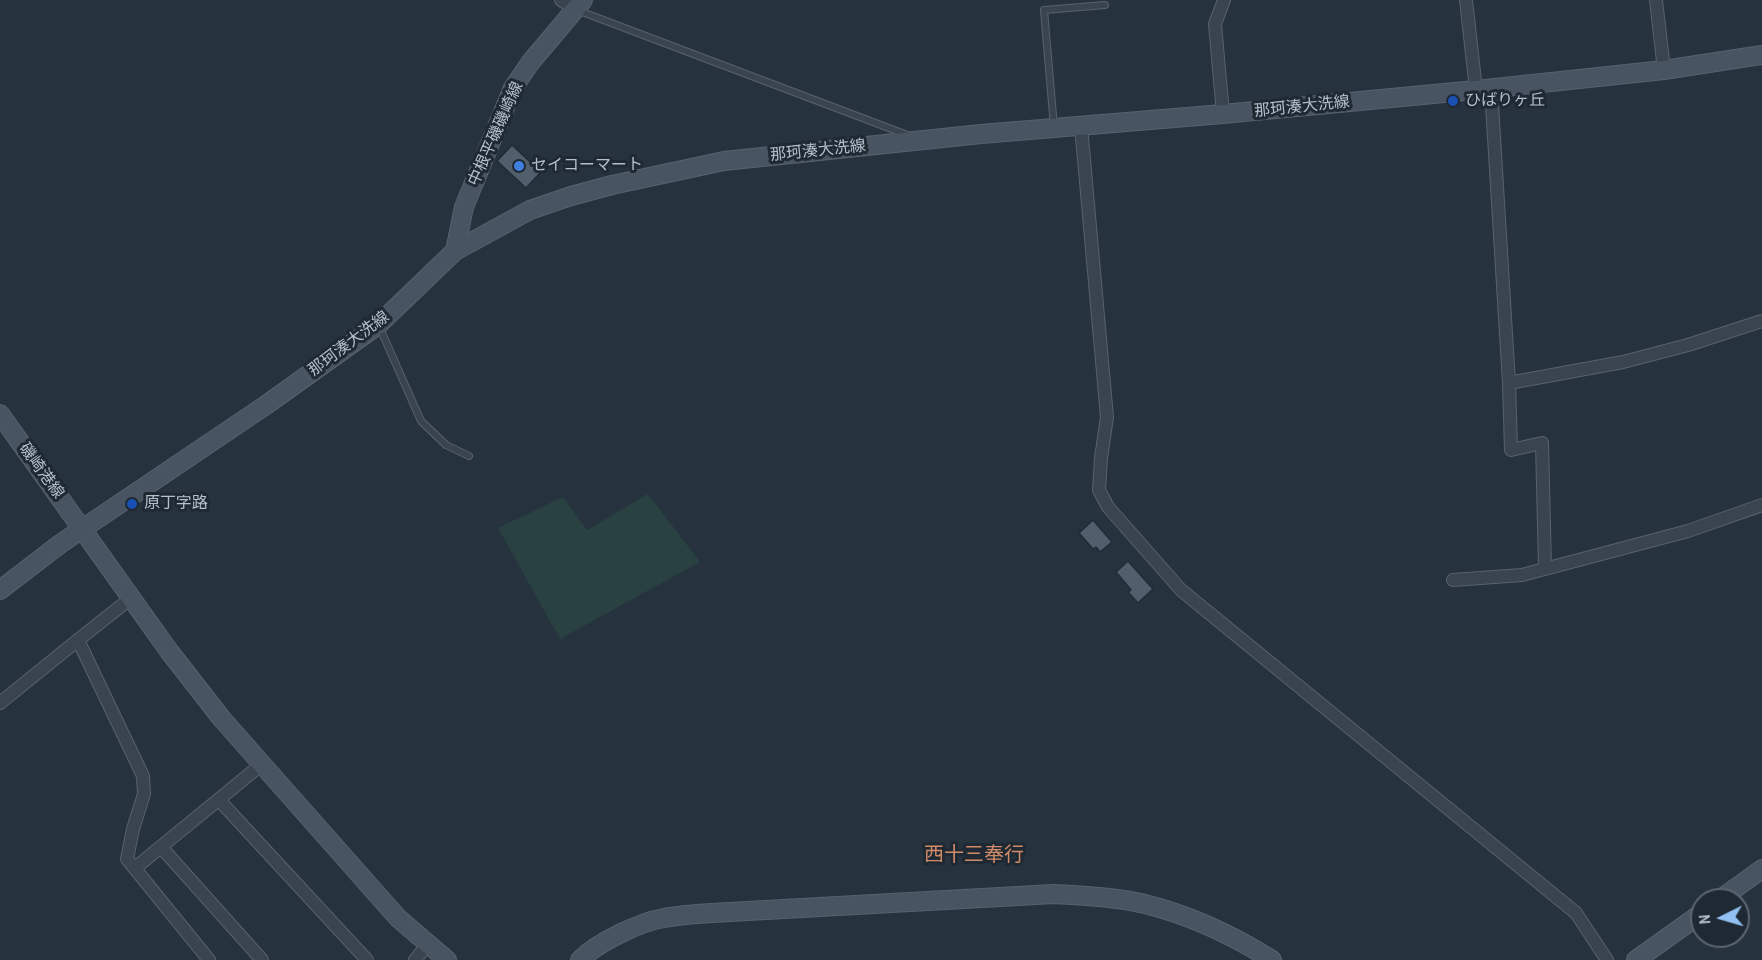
<!DOCTYPE html>
<meta charset="utf-8">
<style>
body{margin:0}
#map{position:relative;width:1762px;height:960px;overflow:hidden;background:#26333e;font-family:"Archivo Narrow",sans-serif}
canvas{display:block}
.north{position:absolute;left:1690px;top:888px;width:60px;height:60px;box-sizing:border-box;background:#1f2933;border:2px solid #5b656f;border-radius:50%;rotate:265deg;font-size:16px;font-weight:700;line-height:24px;text-align:center;color:#b6bfc9}
.north::after{content:'';display:block;margin:auto;width:21px;height:27px;background:#91c1f2;clip-path:polygon(50% 0,100% 100%,50% 72%,0 100%)}
</style>
<div id="map">
<canvas width="1762" height="960"></canvas>
<div class="north">N</div>
</div>
<script>
const c = document.querySelector('canvas').getContext('2d');
c.lineJoin = 'round';
function paint(path, color) { c.fillStyle = color; c.fill(path, 'evenodd'); }
function strokePath(path, color, width, dash) { c.strokeStyle = color; c.lineWidth = width; c.lineCap = dash ? 'butt' : 'round'; c.setLineDash(dash || []); c.stroke(path); }
function write(font, color, halo, rows, align = 'center') {
  c.font = font + ' "Archivo Narrow","Noto Sans JP",sans-serif'; c.lineWidth = 6; c.setLineDash([]); c.textBaseline = 'middle'; c.strokeStyle = halo; c.fillStyle = color; for (const [text, x, y, turn = 0] of rows) {
    c.save(); c.translate(x, y); c.rotate((+turn || 0) * Math.PI / 180); c.textAlign = isNaN(turn) ? turn : align; if (halo) c.strokeText(text, 0, 0); c.fillText(text, 0, 0); c.restore();
  }
}
const green = new Path2D(`
 M648,494l52,68 -140,77 -62,-111 65,-31 24,33z`);
const building = new Path2D(`
 M512,145l29,27 -15,16 -29,-27z
 M1093,520l19,22 -12,10 -4,-5 -3,2 -14,-16z
 M1128,561l25,28 -15,14 -10,-11 3,-2 -15,-18z`);
const lane = new Path2D(`
 M577,10l333,126
 M1054,127l-10,-117 61,-5
 M379,326l42,95 25,24 23,11`);
const street = new Path2D(`
 M561,0l14,9
 M1466,0l10,90
 M1656,0l8,70
 M1491,88l18,295 2,67 31,-7 3,125
 M1223,114l-8,-90 9,-24
 M1081,126l26,291 -6,41 -2,32 9,17 73,83 395,323 31,47
 M1509,383l114,-21 65,-17 74,-24
 M1453,580l69,-5 166,-44 74,-26
 M131,598l-53,42 65,136 1,18 -11,35 -6,30 82,101
 M0,703l78,-63
 M219,800l148,160
 M161,847l101,113
 M135,868l127,-104
 M415,960l13,-16`);
const secondary = new Path2D(`
 M455,251l9,-44 49,-119 17,-25 53,-63
 M0,414l169,237 53,68 176,199 49,42
 M0,590l60,-46 206,-139 112,-80 77,-74 75,-41 41,-14 41,-11 112,-24 257,-27 242,-20 253,-24 188,-20 98,-15
 M1719,900l43,-31
 M580,960c18,-18 60,-38 84,-42 16,-3 32,-4 48,-5l342,-19c30,2 61,3 91,10 44,11 89,32 127,56
 M1636,960l66,-47`);
const markers = [
 [1453,101,6,"#1a4fb4"],
 [519,166,6,"#3f7fe0"],
 [132,504,6,"#1a4fb4"]
];
const poiNames = [
 ["ひばりヶ丘",1465,101],
 ["セイコーマート",531,166],
 ["原丁字路",144,504]
];
const streetNames = [
 ["那珂湊大洗線",1302,107,-6],
 ["中根平磯磯崎線",496,134,-66],
 ["那珂湊大洗線",818,151,-6],
 ["那珂湊大洗線",349,344,-37],
 ["磯崎港線",41,471,54]
];
const quarterNames = [
 ["西十三奉行",974,856]
];
paint(green, '#294140');
paint(building, '#515e6c');
strokePath(building, '#212b35', 1.5);
strokePath(lane, '#58626c', 8);
strokePath(street, '#58626c', 14);
strokePath(secondary, '#58626c', 20);
strokePath(lane, '#3a444e', 6);
strokePath(street, '#3a444e', 12);
strokePath(secondary, '#485461', 18);
for (const [x, y, r, color] of markers) { const dot = new Path2D(); dot.arc(x, y, r, 0, 2 * Math.PI); c.fillStyle = color; c.fill(dot); strokePath(dot, '#1f2933', 2); }
write('16px', '#b6bfc9', '#1f2933', poiNames, 'left');
write('16px', '#b6bfc9', '#1f2933', streetNames);
write('20px', '#d08b6a', '#1f2933', quarterNames);
</script>
